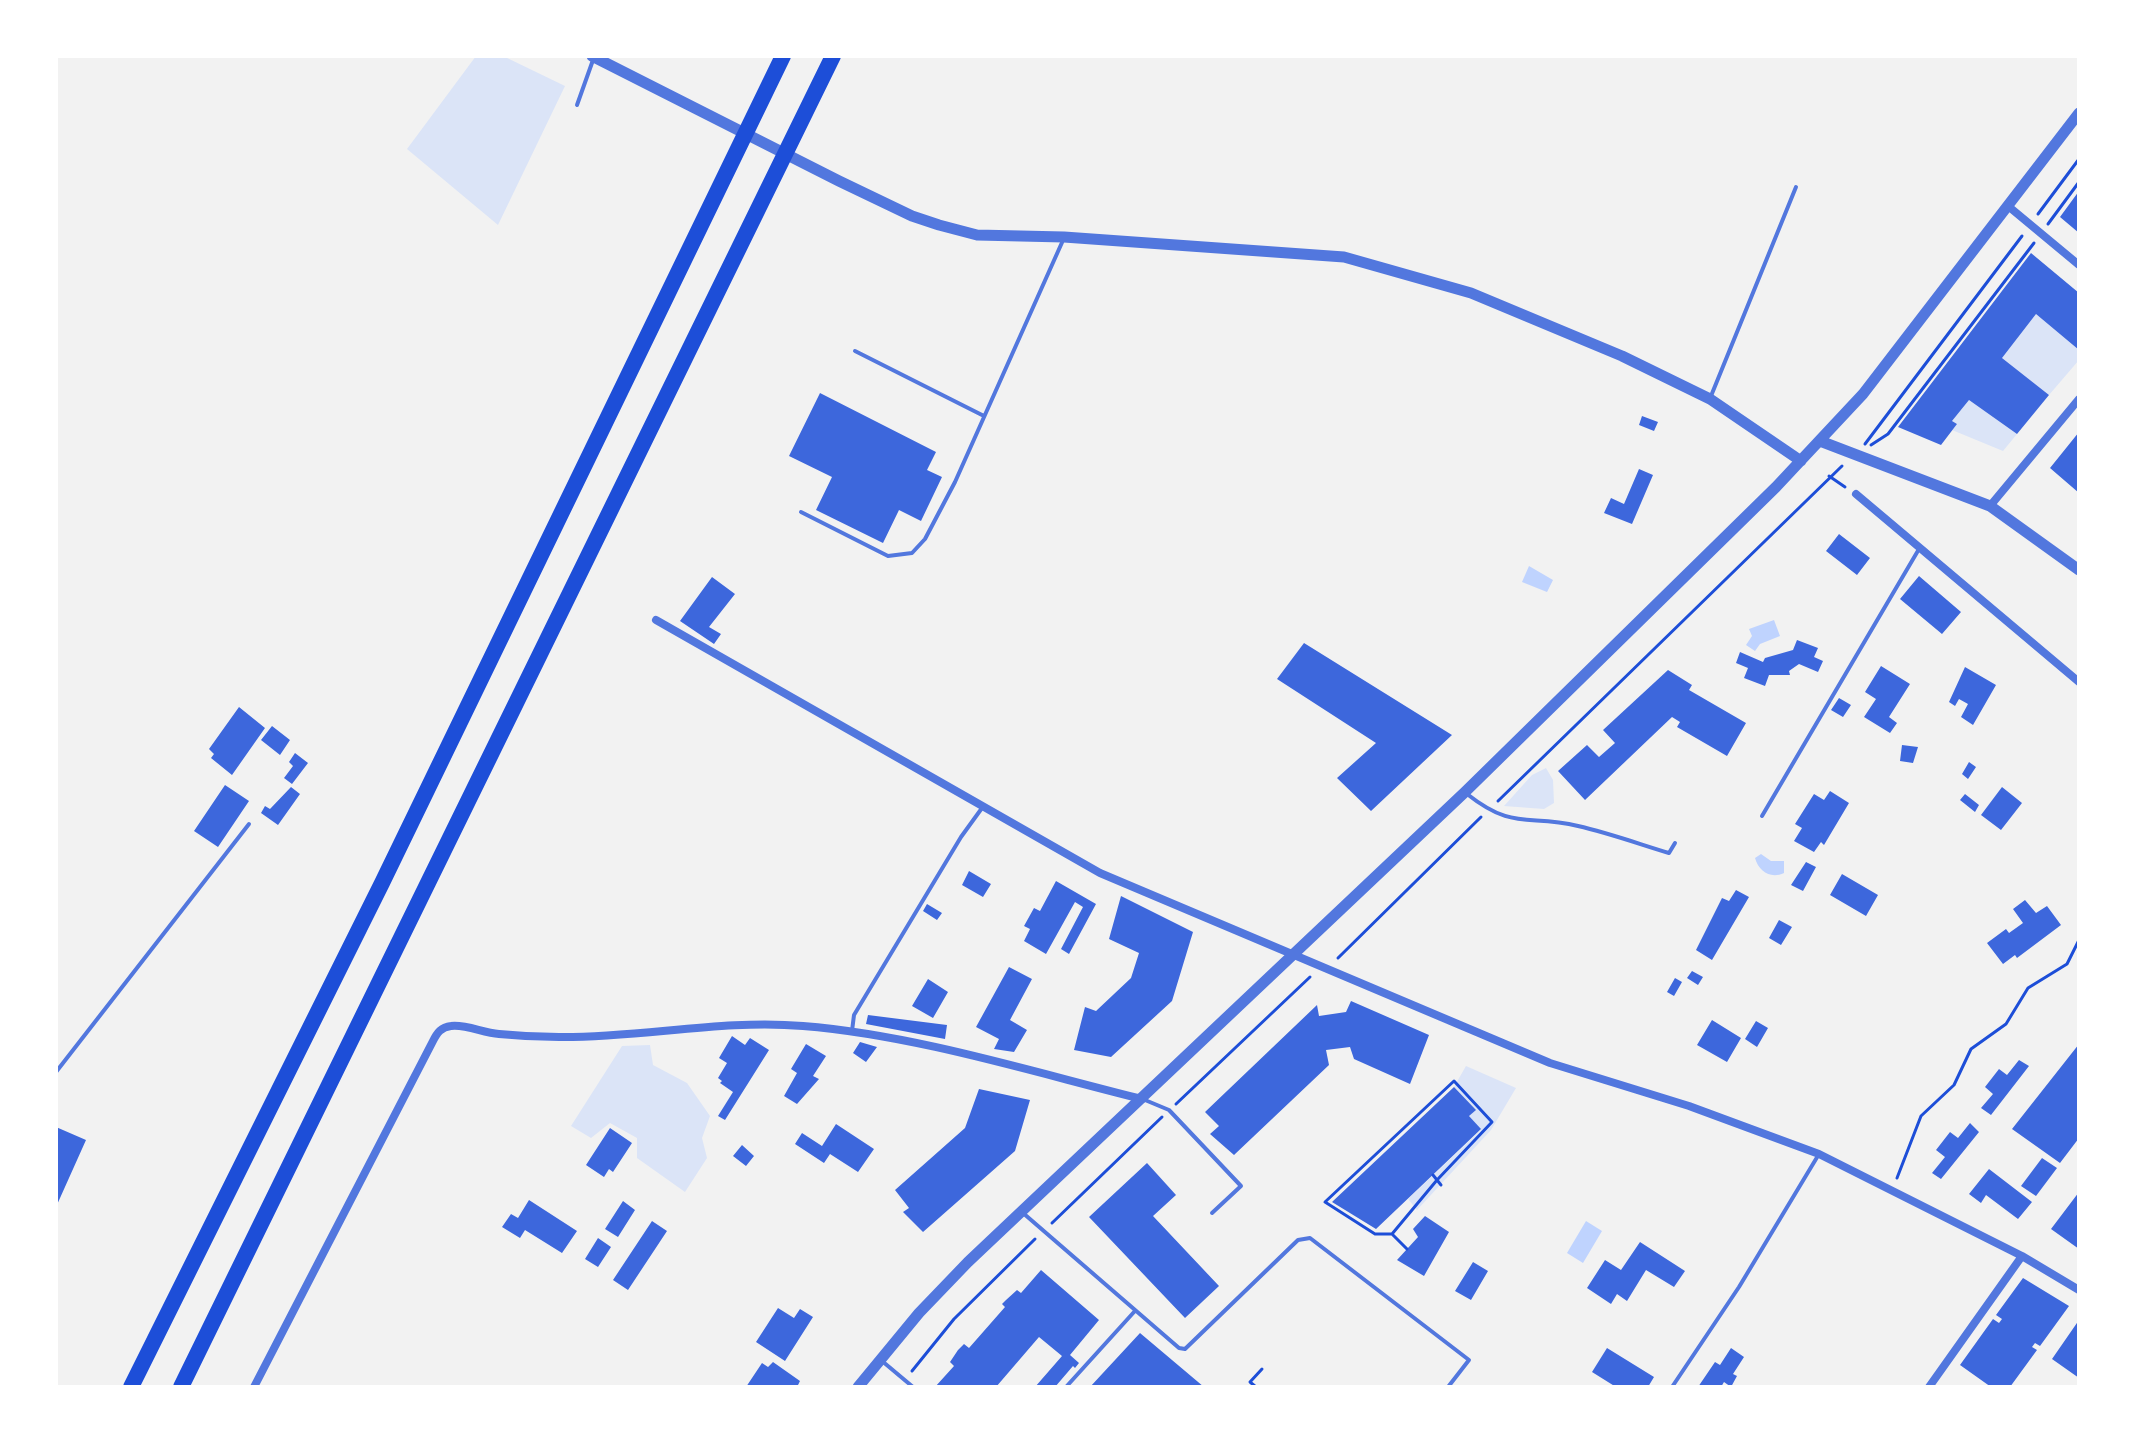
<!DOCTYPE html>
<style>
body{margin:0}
#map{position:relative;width:2135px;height:1443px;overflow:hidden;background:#f2f2f2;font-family:Montserrat,sans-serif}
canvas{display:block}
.frame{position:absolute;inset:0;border:58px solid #fff;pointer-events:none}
</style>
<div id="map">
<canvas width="2135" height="1443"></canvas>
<div class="frame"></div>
</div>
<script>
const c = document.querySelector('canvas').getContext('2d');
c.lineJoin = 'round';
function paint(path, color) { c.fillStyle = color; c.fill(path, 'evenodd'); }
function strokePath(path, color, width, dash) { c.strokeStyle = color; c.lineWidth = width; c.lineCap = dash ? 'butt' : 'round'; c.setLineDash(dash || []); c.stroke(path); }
const green = new Path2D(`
 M476,56h27l62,30 -67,139 -91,-76z
 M2036,314l43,36v10l-30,35 -47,-37z
 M1969,400l48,34 -14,17 -51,-21 5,-6 -5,-3z
 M1546,768l7,12 1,23 -10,6 -40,-3 28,-31z
 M650,1045l3,20 34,18 23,33 -8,22 5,20 -22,34 -48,-34v-20l-27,-15 -19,15 -20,-12 51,-80z
 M1466,1066l50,22 -25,42 -74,80 -9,-11 73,-69 -12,-14 6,-7 -21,-22z`);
const water = new Path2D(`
 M1529,566l24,14 -6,12 -25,-10z
 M1774,620l6,16 -20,8 -5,7 -9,-6 6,-9 -3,-7z
 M1761,854l10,7h13v12c-13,6 -25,-1 -29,-15z
 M1586,1221l16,10 -19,32 -16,-10z`);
const building = new Path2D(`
 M2079,191v42l-19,-16z
 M2031,253l48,40v57l-43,-36 -34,44 47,37 -32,39 -48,-34 -17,21 5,3 -16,21 -43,-18z
 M820,393l116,59 -9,18 15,7 -21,44 -22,-11 -16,33 -67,-33 16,-33 -43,-21z
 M1642,416l16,6 -4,9 -15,-6z
 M2079,432v61l-29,-25z
 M1639,469l14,6 -21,49 -28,-11 7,-15 13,6z
 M1839,534l31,24 -13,17 -31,-24z
 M1919,576l42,36 -19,22 -42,-35z
 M712,577l23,17 -26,33 12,7 -7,10 -34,-23z
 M1797,640l21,8 -4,9 9,4 -5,11 -19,-8 -10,7 1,4h-21l-4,11 -21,-8 4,-10 -12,-5 4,-11 23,10 2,-4 28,-8z
 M1304,643l148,92 -81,76 -34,-33 39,-35 -99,-64z
 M1881,666l29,18 -21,33 8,6 -7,10 -26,-16 12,-18 -11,-7z
 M1965,667l31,18 -23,40 -12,-8 7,-13 -9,-5 -4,7 -6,-4z
 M1668,670l24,15 -3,5 57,33 -19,33 -50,-29 3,-5 -8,-5 -87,83 -27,-29 29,-26 12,12 16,-14 -12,-13z
 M1839,698l12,7 -8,12 -12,-7z
 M239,707l26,21 -33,47 -21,-17 3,-4 -5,-5z
 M272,726l18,14 -10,15 -19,-15z
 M1902,745l16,2 -5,16 -13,-2z
 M295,753l13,10 -16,21 -8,-6 9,-12 -4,-4z
 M1969,762l7,5 -8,12 -6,-5z
 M225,785l24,16 -31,46 -24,-16z
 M291,787l9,7 -22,31 -17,-12 4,-7 5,3z
 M2002,787l20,16 -21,27 -20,-15z
 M1830,791l19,12 -25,42 -3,-3 -7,10 -20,-11 8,-13 -7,-4 19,-30 10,6z
 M1965,794l14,11 -4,7 -15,-12z
 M1806,862l10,5 -13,24 -12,-6z
 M969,871l22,13 -8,13 -21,-12z
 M1842,874l36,21 -12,21 -36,-21z
 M1056,881l40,23 -27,50 -8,-5 22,-42 -8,-5 -29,52 -22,-13 6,-12 -6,-3 10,-18 6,3z
 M1736,890l13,7 -37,63 -16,-10 26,-52 7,3z
 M1121,896l72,36 -21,69 -61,56 -37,-7 11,-43 11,4 35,-33 8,-25 -30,-14z
 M2025,900l11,13 11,-7 14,19 -44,33 -2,-3 -12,9 -16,-21 19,-14 3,4 14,-10 -10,-14z
 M927,904l15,9 -5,7 -14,-9z
 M1779,920l13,7 -11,18 -12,-7z
 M1009,967l23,12 -22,41 17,10 -13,22 -20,-3 5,-10 -23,-12z
 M1692,971l11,6 -5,8 -11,-7z
 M1675,978l7,4 -8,14 -7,-4z
 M928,979l20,13 -15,26 -21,-12z
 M1351,1001l78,34 -19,49 -56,-25 -4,-12 -24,3 3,15 -95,90 -24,-21 9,-8 -14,-14 112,-107 2,11 27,-4z
 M868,1015l79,10 -2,14 -79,-15z
 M1712,1020l29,18 -14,24 -30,-17z
 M1756,1021l12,7 -11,19 -12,-8z
 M732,1036l13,9 5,-7 19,12 -44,70 -7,-4 15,-24 -13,-9 2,-2 -4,-3 9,-15 -8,-5z
 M860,1042l17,5 -11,15 -13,-9z
 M806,1044l20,12 -13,20 6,3 -22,25 -13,-8 13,-23 -6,-4z
 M2079,1044v94l-19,25 -48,-34z
 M2019,1060l10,6 -38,49 -10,-7 12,-14 -8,-7 14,-18 8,6z
 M1454,1087l22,23 -7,6 12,13 -105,100 -44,-27z
 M979,1089l51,11 -15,51 -92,81 -20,-20 6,-4 -14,-18 70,-62z
 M1970,1123l9,9 -38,47 -9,-6 13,-16 -9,-7 14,-18 8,6z
 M836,1124l38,25 -16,23 -28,-18 -6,9 -29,-19 7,-11 20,13z
 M56,1127l30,13 -30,67z
 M610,1128l22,15 -19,29 -4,-3 -5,8 -18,-12z
 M742,1145l12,11 -8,10 -13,-10z
 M2042,1158l15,10 -21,28 -15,-10z
 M1147,1163l29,32 -23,21 66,70 -34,32 -96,-101z
 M1989,1169l43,33 -14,17 -32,-24 -5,8 -12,-9z
 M2079,1192v57l-28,-20z
 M529,1200l48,31 -15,22 -37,-23 -5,8 -18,-11 9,-13 7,4z
 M623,1201l12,9 -17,27 -13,-8z
 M1425,1216l24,16 -25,44 -27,-16 21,-23 -5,-8z
 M652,1221l15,10 -39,59 -15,-10z
 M598,1238l13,9 -13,20 -13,-8z
 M1640,1242l45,29 -11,16 -28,-17 -19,31 -10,-7 -6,10 -24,-16 18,-28 16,10z
 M1473,1262l15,9 -17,29 -16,-9z
 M1041,1270l58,50 -29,35 9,8 -4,5 -2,-2 -18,21h-20l27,-31 -23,-19 -43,50h-61l19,-21 -4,-4 8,-12 6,-6 5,4 36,-41 -3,-3 4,-4 11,-10 4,3z
 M2023,1278l46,28 -29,40 -5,-3 -3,4 5,3 -27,37h-19l-31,-22 33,-46 6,4 3,-4 -6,-4z
 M778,1308l16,10 6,-9 13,8 -28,44 -29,-19z
 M2079,1320v58l-27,-19z
 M1140,1333l64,54h-114z
 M1607,1348l47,29 -6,10h-32l-24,-15z
 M1731,1348l13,9 -11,17 4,2 -6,11 -7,-5 -3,5h-23l17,-25 5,3z
 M773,1362l27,19 -3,6h-51l16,-24 6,4z`);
const path = new Path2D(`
 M2038,214l41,-55
 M2048,224l31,-42
 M1865,444l157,-208
 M1871,445l17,-11 146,-191
 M1829,476l16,11
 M1498,801l344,-335
 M1338,958l143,-141
 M1176,1104l134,-127
 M1433,1175l8,10
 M1897,1178l24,-62 33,-31 17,-36 35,-25 22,-36 39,-24 12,-24
 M1052,1223l110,-106
 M1392,1234h-17l-50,-32 129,-121 38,41 -55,58 -45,54 15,15
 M912,1371l42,-52 81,-80
 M1256,1387l-6,-5 12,-13`);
const service = new Path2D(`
 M577,105l16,-45
 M855,351l129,65
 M1711,396l85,-209
 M801,512l87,44 24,-3 13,-14 30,-57 109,-244
 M1467,794c47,37 60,20 111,32 31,7 61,18 91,27l6,-10
 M1762,816l157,-267
 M852,1031l2,-16 107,-178 21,-29
 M56,1072l193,-248
 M1145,1100l24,10 72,76 -29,27
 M1023,1213l156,135 6,1 113,-109 12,-2 159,122 -21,27
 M882,1361l31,26
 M1066,1387l68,-75
 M1672,1387l67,-100 80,-133`);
const minor = new Path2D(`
 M2008,206l71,59
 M1856,494l223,188
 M1990,506l89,-107
 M656,620l444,253 450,190 139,43 130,48 203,102 57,34
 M254,1387l179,-346c4,-8 8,-14 18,-15 15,-2 32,7 48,8 20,2 40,3 60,3 82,1 163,-18 244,-11 112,9 230,46 339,73
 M1929,1387l93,-131`);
const tertiary = new Path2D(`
 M592,56l247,125 73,35 27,9 38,10 87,2 280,20 127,36 151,63 88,43 91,62
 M1820,441l170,65 89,64
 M858,1387l61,-74 49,-51 497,-470 311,-305 87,-93 216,-281`);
const motorway = new Path2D(`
 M131,1387l251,-504 401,-827
 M181,1387l652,-1331`);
paint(green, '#dbe4f7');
paint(water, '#bfd3fe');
paint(building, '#3d67dc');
strokePath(path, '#1d4ed8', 3);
strokePath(service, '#5277de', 4);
strokePath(minor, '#5277de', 8);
strokePath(tertiary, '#5277de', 11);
strokePath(motorway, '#1d4ed8', 16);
</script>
